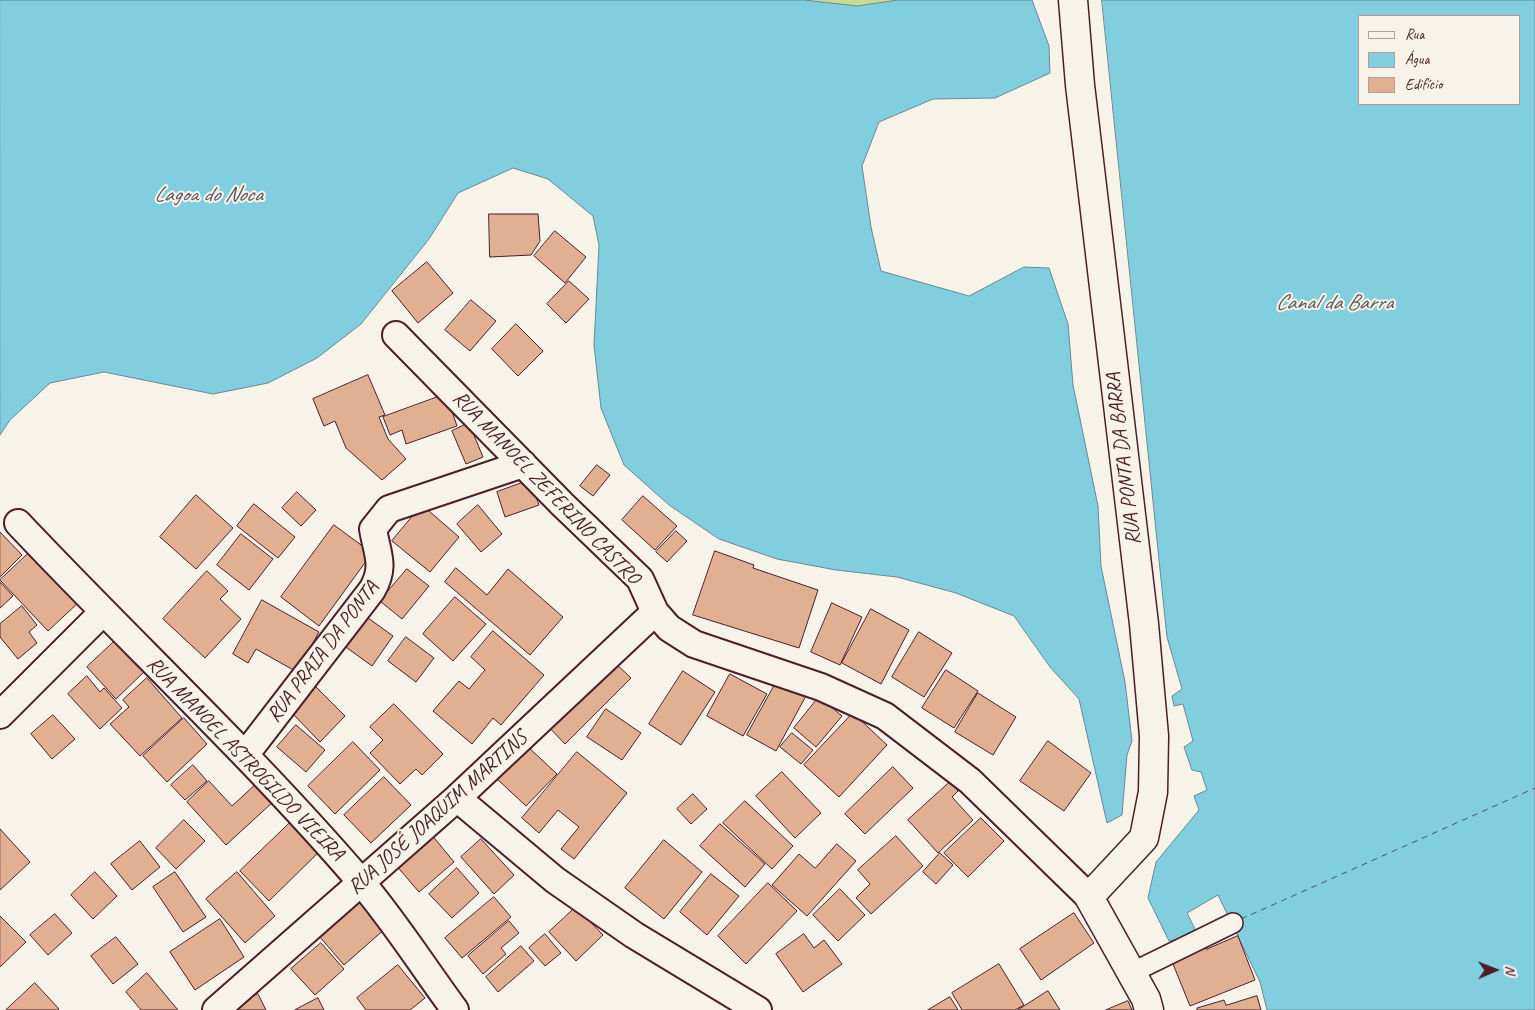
<!DOCTYPE html>
<meta charset="utf-8">
<style>
body{margin:0}
#map{position:relative;width:1535px;height:1010px;overflow:hidden;background:#f7f3e8;font-family:Caveat,sans-serif}
canvas{display:block}
.legend{position:absolute;left:1358px;top:15px;width:162px;height:90px;box-sizing:border-box;background:#f7f3e8;border:1px solid #b29e9c;margin:0;padding:6px 9px;list-style:none;font-size:15px;color:#4a1f2b}
.legend li{display:flex;align-items:center;gap:10px;height:25px}
.legend b{width:25px;border:1px solid #b29e9c}
.north{position:absolute;left:1470px;top:945px;width:50px;height:50px;-webkit-text-stroke:4px #f7f3e8;paint-order:stroke;rotate:89deg;font-size:14px;font-weight:700;line-height:20px;text-align:center;color:#4a1f2b}
.north::after{content:'';display:block;margin:auto;width:18px;height:22px;background:#4a1f2b;clip-path:polygon(50% 0,100% 100%,50% 72%,0 100%)}
</style>
<div id="map">
<canvas width="1535" height="1010"></canvas>
<ul class="legend">
<li><b style="height:6px;background:#f7f3e8"></b>Rua</li>
<li><b style="height:14px;background:#80cede"></b>Água</li>
<li><b style="height:14px;background:#e1b093"></b>Edifício</li>
</ul>
<div class="north">N</div>
</div>
<script>
const c = document.querySelector('canvas').getContext('2d');
c.lineJoin = 'round';
function paint(path, color) { c.fillStyle = color; c.fill(path, 'evenodd'); }
function strokePath(path, color, width, dash) { c.strokeStyle = color; c.lineWidth = width; c.lineCap = dash ? 'butt' : 'round'; c.setLineDash(dash || []); c.stroke(path); }
function write(font, color, halo, rows, align = 'center') {
  c.font = font + ' Caveat,sans-serif'; c.lineWidth = 4; c.setLineDash([]); c.textBaseline = 'middle'; c.strokeStyle = halo; c.fillStyle = color; for (const [text, x, y, turn = 0] of rows) {
    c.save(); c.translate(x, y); c.rotate((+turn || 0) * Math.PI / 180); c.textAlign = isNaN(turn) ? turn : align; if (halo) c.strokeText(text, 0, 0); c.fillText(text, 0, 0); c.restore();
  }
}
const green = new Path2D(`
 M804,0h94l-41,6z`);
const water = new Path2D(`
 M0,0h804l53,6 41,-6h134l17,46 1,27 -55,25 -62,1 -54,23 -17,44 9,61 10,44 88,25 55,-29 25,1 19,56 5,61 25,121 3,60 24,116 7,59 -5,14 -5,60 -15,8 -28,-124 -29,-32 -36,-51 -58,-23 -59,-16 -61,-7 -59,-11 -58,-20 -50,-34 -45,-40 -23,-57 -7,-63 5,-100 -6,-29 -45,-37 -35,-11 -55,25 -29,46 -68,85 -44,34 -49,25 -55,11 -109,-22 -54,11 -40,37 -10,15z
 M1102,0h433v1010h-268l-7,-28 -42,-87 -31,18 11,22 -29,6 -21,-43 8,-36 43,-52 -5,-14 13,-6 -6,-18 -9,-2 -8,-23 9,-6 -10,-37 -9,2 -2,-10 10,-7 -15,-52zM1359,16h160v88h-160z`);
const ferry = new Path2D(`
 M1241,919l294,-131`);
const building = new Path2D(`
 M489,214h49l2,27 -9,14 -41,2z
 M555,231l31,26 -21,26 -31,-27z
 M427,262l26,31 -35,30 -26,-32z
 M569,281l20,18 -23,24 -19,-19z
 M471,300l25,21 -26,30 -25,-21z
 M516,324l27,27 -25,25 -26,-27z
 M368,375l17,40 -6,2 9,22 18,20 -24,21 -36,-32 -11,-27 -11,5 -11,-27z
 M446,394l11,32 -51,18 -4,-14 -12,5 -7,-18z
 M469,423l14,34 -17,7 -14,-33z
 M597,465l13,10 -17,21 -13,-10z
 M530,480l9,25 -34,12 -8,-25z
 M297,492l19,18 -15,16 -19,-18z
 M196,495l37,33 -37,41 -36,-32z
 M643,496l34,30 -22,24 -33,-30z
 M254,504l41,33 -17,21 -41,-32z
 M422,505l37,32 -29,35 -38,-31z
 M478,505l24,29 -21,18 -24,-28z
 M334,525l38,28 -53,73 -38,-29z
 M676,531l11,10 -20,21 -11,-10z
 M0,532l22,23 -22,22z
 M241,534l32,25 -24,31 -32,-25z
 M31,551l48,51 -31,29 -48,-51z
 M715,551l39,14 -1,3 65,22 -19,58 -106,-33z
 M456,568l31,27 21,-26 55,48 -33,38 -85,-73z
 M407,569l22,17 -27,33 -22,-18z
 M207,571l21,20 -8,8 21,20 -36,39 -42,-39z
 M0,582l13,14 -13,12z
 M455,597l31,27 -33,37 -30,-27z
 M262,600l57,32 -22,40 -41,-23 -8,14 -15,-9z
 M832,603l30,14 -22,48 -29,-13z
 M22,606l15,19 -8,7 8,11 -19,16 -18,-22v-13z
 M871,609l38,21 -28,54 -39,-21z
 M364,615l29,21 -21,30 -29,-21z
 M493,631l51,44 -43,50 -8,-7 -21,26 -39,-33 26,-30 10,8 16,-19 -14,-13z
 M919,632l33,21 -28,44 -32,-20z
 M406,637l28,21 -18,24 -28,-21z
 M117,639l29,31 -30,29 -29,-32z
 M611,659l20,19 -66,66 -20,-21z
 M946,670l32,21 -24,37 -32,-20z
 M683,671l32,21 -34,53 -32,-21z
 M730,674l37,20 -24,42 -36,-20z
 M87,676l13,16 4,-4 18,20 -22,21 -32,-35z
 M147,678l35,40 -42,38 -30,-32 19,-17 -6,-7z
 M778,679l29,15 -31,57 -29,-16z
 M316,687l29,29 -25,26 -29,-30z
 M978,693l38,24 -23,38 -38,-23z
 M819,697l23,19 -26,31 -22,-19z
 M394,704l49,50 -21,21 -6,-6 -16,15 -30,-31 13,-13 -13,-13z
 M606,709l35,24 -19,27 -35,-23z
 M853,713l34,32 -48,52 -35,-32z
 M53,715l22,24 -23,20 -21,-25z
 M184,718l23,26 -40,38 -24,-26z
 M296,725l29,25 -19,22 -29,-25z
 M792,733l21,17 -12,14 -21,-17z
 M1048,741l43,32 -27,38 -44,-30z
 M353,742l27,28 -45,44 -27,-28z
 M527,746l30,28 -31,32 -30,-28z
 M577,752l50,41 -53,66 -13,-10 18,-22 -21,-17 -19,23 -17,-15z
 M193,765l14,16 -22,19 -14,-15z
 M893,767l20,21 -48,46 -20,-20z
 M782,772l39,41 -26,25 -39,-42z
 M384,777l27,28 -40,38 -27,-28z
 M209,781l23,25 25,-23 17,18 -48,44 -39,-43z
 M950,782l8,9 -6,6 21,23 -35,33 -30,-33z
 M693,794l14,15 -16,15 -14,-15z
 M745,801l48,45 -21,23 -49,-46z
 M295,818l29,29 -55,54 -29,-30z
 M981,818l23,23 -36,36 -24,-24z
 M184,820l21,21 -29,28 -20,-21z
 M720,824l45,40 -20,23 -45,-41z
 M0,829l30,33 -30,28z
 M431,834l23,28 -35,30 -24,-28z
 M896,836l27,30 -52,48 -15,-16 14,-14 -12,-14z
 M481,839l33,36 -20,19 -33,-37z
 M664,840l38,32 -38,47 -39,-31z
 M140,841l20,26 -28,23 -21,-26z
 M837,844l19,17 -49,55 -35,-31 27,-31 16,14z
 M940,853l13,12 -17,19 -13,-12z
 M457,868l22,25 -27,25 -23,-24z
 M95,872l22,24 -24,23 -22,-24z
 M175,872l31,45 -23,15 -30,-45z
 M237,872l38,44 -30,27 -39,-44z
 M711,874l28,22 -32,39 -27,-23z
 M768,883l29,28 -51,53 -28,-28z
 M840,889l25,26 -27,26 -25,-26z
 M494,897l17,20 -49,41 -17,-20z
 M363,899l24,28 -43,38 -25,-29z
 M576,907l27,28 -27,26 -27,-29z
 M1074,913l20,30 -53,37 -21,-31z
 M55,914l17,19 -24,22 -18,-20z
 M0,916l26,26 -26,25z
 M220,919l24,38 -49,33 -25,-38z
 M509,921l10,12 -18,15 5,6 -23,20 -15,-18z
 M545,934l16,19 -16,13 -16,-18z
 M804,934l10,14 10,-8 18,24 -39,28 -27,-38z
 M1238,936l17,44 -65,26 -19,-47 34,-13 1,3z
 M116,937l22,27 -25,20 -22,-28z
 M321,943l23,26 -29,26 -24,-26z
 M521,946l13,15 -36,31 -12,-15z
 M999,964l25,41 -9,5h-53l-10,-17z
 M398,965l27,33 -15,12h-44l-9,-12z
 M147,973l31,37h-37l-15,-18z
 M35,983l24,26 -2,1h-51z
 M1048,991l12,19h-42z
 M258,994l8,16h-38l-1,-2z
 M1257,996l4,14h-64v-2l27,-8 2,5z
 M950,997l8,13h-30z
 M318,998l6,12h-29z
 M1128,1001l4,9h-26z`);
const pedestrian = new Path2D(`
 M1131,973l102,-50`);
const minor = new Path2D(`
 M396,335l166,169 78,75 15,33 14,16 25,16 127,43 64,29 85,65 119,116
 M18,523c113,120 235,233 343,359 34,40 63,86 94,128
 M0,715l103,-103
 M245,755l127,-165c14,-24 5,-36 1,-61l16,-20 134,-45
 M457,798l98,82 79,55 124,75
 M216,1010l241,-212 198,-186`);
const tertiary = new Path2D(`
 M1073,0l7,85 64,539 10,112 -1,56 -9,46 -55,59 57,102 3,11`);
const streetNames = [
 ["RUA PONTA DA BARRA",1124,459,-97],
 ["RUA MANOEL ZEFERINO CASTRO",546,488,46],
 ["RUA PRAIA DA PONTA",323,652,-53],
 ["RUA MANOEL ASTROGILDO VIEIRA",245,759,46],
 ["RUA JOSÉ JOAQUIM MARTINS",438,813,-42]
];
const waterNames = [
 ["Lagoa do Noca",208,195],
 ["Canal da Barra",1334,303]
];
paint(green, '#c6db90');
paint(water, '#80cede');
strokePath(water, '#6a8896', 1);
strokePath(ferry, '#5a5461', 1, [6, 5]);
paint(building, '#e1b093');
strokePath(building, '#4a1f2b', 1);
strokePath(pedestrian, '#4a1f2b', 22);
strokePath(minor, '#4a1f2b', 30);
strokePath(tertiary, '#4a1f2b', 31);
strokePath(pedestrian, '#f7f3e8', 19);
strokePath(minor, '#f7f3e8', 26);
strokePath(tertiary, '#f7f3e8', 28);
write('21px', '#4a1f2b', '#f7f3e8', streetNames);
write('italic 22px', '#5a5461', '#f7f3e8', waterNames);
</script>
